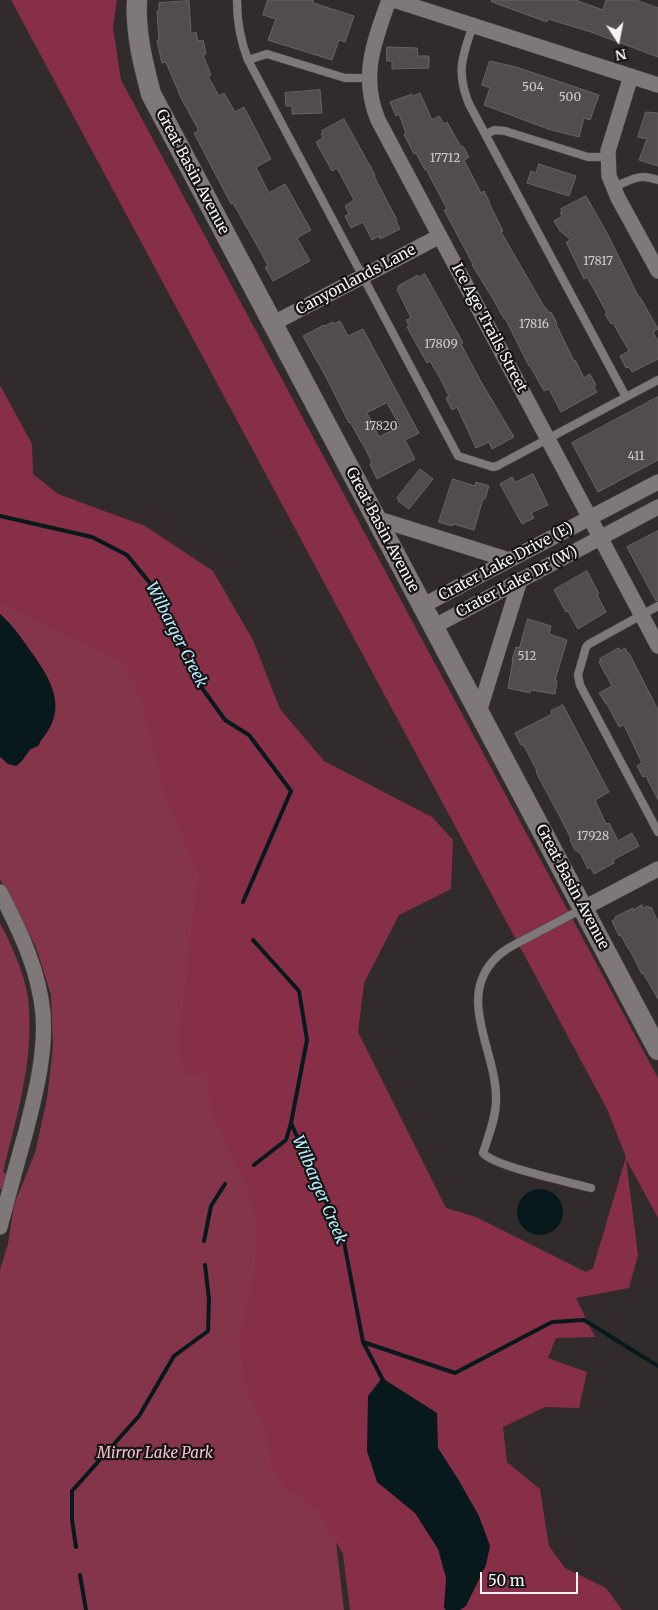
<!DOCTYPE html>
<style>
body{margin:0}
#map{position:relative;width:658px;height:1610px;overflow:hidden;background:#312b2c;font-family:Merriweather,serif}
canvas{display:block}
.north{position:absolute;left:593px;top:15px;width:50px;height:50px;-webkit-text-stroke:4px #171415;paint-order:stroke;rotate:169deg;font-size:14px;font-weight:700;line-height:20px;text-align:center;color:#f7f3f4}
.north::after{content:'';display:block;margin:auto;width:18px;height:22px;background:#f7f3f4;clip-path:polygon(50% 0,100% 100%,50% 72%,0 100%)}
.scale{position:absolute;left:480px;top:1572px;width:98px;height:22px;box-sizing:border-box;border:2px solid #f7f3f4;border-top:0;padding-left:6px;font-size:15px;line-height:18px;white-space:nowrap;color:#f7f3f4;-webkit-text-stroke:4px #171415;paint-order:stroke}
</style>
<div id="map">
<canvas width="658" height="1610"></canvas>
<div class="north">N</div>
<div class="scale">50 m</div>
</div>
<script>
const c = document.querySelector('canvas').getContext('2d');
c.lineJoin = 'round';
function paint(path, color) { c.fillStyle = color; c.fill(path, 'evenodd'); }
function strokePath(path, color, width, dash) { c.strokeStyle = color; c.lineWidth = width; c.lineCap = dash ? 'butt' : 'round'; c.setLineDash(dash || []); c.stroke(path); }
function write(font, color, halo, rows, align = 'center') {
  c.font = font + ' Merriweather,serif'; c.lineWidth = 4.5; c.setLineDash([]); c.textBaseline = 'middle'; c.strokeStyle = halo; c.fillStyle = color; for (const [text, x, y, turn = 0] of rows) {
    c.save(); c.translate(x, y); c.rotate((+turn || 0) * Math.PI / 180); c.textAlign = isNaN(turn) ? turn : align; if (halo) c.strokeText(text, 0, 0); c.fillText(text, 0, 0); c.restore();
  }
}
const green = new Path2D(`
 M0,584l146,83 52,205 138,670 8,68h-344v-340l8,-26 6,-39 21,-52 12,-54 6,-52 -2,-52 -15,-48 -36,-68z
 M0,923c11,21 25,51 28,75 7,60 -11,117 -25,174l4,2 -2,12 -3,3h-2z`);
const forest = new Path2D(`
 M11,0h106l-4,27 8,53 537,998v140l-32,-59 12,96 -9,33 -53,10 19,39 -39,1 -8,20 39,14 -8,36 -34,-1 -42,20 4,35 33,27 9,57 16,22 41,20 16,22h-272l-7,-56 -26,-44 -31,-23 -15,-21 -6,-37 -21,-48 -5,-38 16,-74 2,-42 -10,-41 -17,-34 -17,-38 -7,-41 -20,3 -8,-27 20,-177 -33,-77 -25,-100 -16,-33 -124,-59v-218l32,59 1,30 25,20 87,32 68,45 40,69 27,69 44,52 108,56 21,23 -2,49 -52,26 -35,68 -6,49 88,176 30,9 110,55 7,-4 33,-111 -19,-48z`);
const water = new Path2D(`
 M0,614c13,11 22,25 32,39 20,28 36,56 10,86 -2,2 -2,5 -4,7 -2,1 -5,2 -7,3 -6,6 -8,13 -15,17l-8,-2 -8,-7z
 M517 1212a23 23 0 1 1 46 0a23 23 0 1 1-46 0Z
 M382,1378l55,35 1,35 20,31 21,37 11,30 -4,19 -20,41 -6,4h-14l-2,-2 2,-30 -8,-29 -23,-36 -38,-31 -10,-31 1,-55z`);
const stream = new Path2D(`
 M0,516l92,21 35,18 27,33 40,89 31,43 24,15 42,56 -48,111
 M253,940l46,51 8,49 -16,83 -5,17 -32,25
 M291,1123l53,119 19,100 92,31 97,-51 32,-2 74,46
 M204,1241l7,-35 14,-22
 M363,1342l21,40
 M76,1547l-4,-27v-29l67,-75 35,-60 34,-25 1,-32 -4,-34
 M80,1575l6,35`);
const building = new Path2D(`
 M268,0h45v3l41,13 -9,26 -6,-2 -7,20 -64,-20 8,-21 -13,-4z
 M492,0h86v1l25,9 3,-10h30l22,8v49l-67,-25 -43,-13 -1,3 -55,-20z
 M189,1l2,33 5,-2 2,9 5,-1 3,14 -3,1 8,20 -3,1 11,20 5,-3 11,19 9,-5 27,52 -15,8 13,26 16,-9 26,46 -14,8 13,23 -37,20 -8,-14 3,-1 -5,-10 -30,-53 -2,1 -37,-71 4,-2v-2l-16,-29 -16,-38 -4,1 -5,-22 2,-1 -2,-29h2v-8z
 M387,47l30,1 1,8h11v12l-37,1v-8h-5z
 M490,61l26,6 83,28 -9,25 -6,-2 -5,19 -31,-8 -64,-24 6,-17 -8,-3z
 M320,90l2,23 -30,1v-8h-6l-1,-13z
 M420,93l12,27 7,-4 5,8 3,-2 14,25 2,-1 6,11 -5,3 17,33 3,-2 6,12h-1l14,28 -2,1 44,76h1l3,5 2,-1 6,11 -1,1 18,37 1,-1 9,18 6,-4 6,11 -2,2 3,5 -36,20 -12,-23 -5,2 -14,-25h-1l-24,-48 -1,1 -12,-22 -20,-32 1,-1 -29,-54 3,-1 -21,-40 -1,1 -9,-17 -2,1 -10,-20 2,-1 -7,-19 -3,2 -6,-14 22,-8 1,2z
 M646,112l12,1v53l-19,-6 8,-21 -9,-2z
 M344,119l31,56 -1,1 23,44 -1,1 4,8 -20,10 -1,-3 -7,4 -9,-18 -12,6 -6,-12 4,-2 -4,-8 9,-6 -17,-32 -5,3 -16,-29 7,-4 -2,-4 2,-1 -1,-2z
 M539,164l37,12 -7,20 -42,-13 4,-12 5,2z
 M586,196l22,39 31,63 1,-1 18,32 -5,3 5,9v18l-26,13 -3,-5 -3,1 -6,-12 9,-5 -16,-28 -2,1 -6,-10 2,-1 -20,-36 -3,2 -18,-37 5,-2 -11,-9 -6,-10 8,-5 -2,-3 2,-1 -1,-3z
 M425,274l38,69 -2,1 19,36 34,57 -22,12 -3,-7 -13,6 -19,-41 -5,3 -6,-12 3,-2 -9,-18 -10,-17 -3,2 -20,-36 2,-1 -3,-6 5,-2 -14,-29 2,-1 -1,-2 20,-11 1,2z
 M340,321l8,15 15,-7 56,104 -14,7 10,19 -38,20 -7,-15 2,-1 -5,-11 -17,-30 -1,1 -23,-46 -23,-41 21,-11 1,1 8,-4 1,2zM387,403l13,23 -21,11 -12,-24z
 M658,397v63l-60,32 -26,-49z
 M420,469l13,10 -24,30 -11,-8 1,-2 -2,-1z
 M533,474l15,31 -17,8 3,5 -12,6 -22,-40 12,-7 3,5z
 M453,479l22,7 1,-4 13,4 -4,13h-2l-9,31 -21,-6 -1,2 -13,-4z
 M658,531v69l-2,1 -29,-54z
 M587,571l12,23 -2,1 9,17 -28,17 -10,-18 -2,1 -12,-22z
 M528,619l23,7 -2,8 18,6 -12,40 2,1 -2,13 -24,-4 -1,3 -22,-5 5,-28h-1l4,-13 3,1z
 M619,648l1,3 5,-3 3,6 1,-1 29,57v90l-12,-24 -3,1 -6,-11 5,-3 -18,-38 -5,2 -12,-23h-1l-7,-11 13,-7 -13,-24 2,-1 -1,-2z
 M563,705l46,87 -14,8 11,24 3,-1 9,18 14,-8 7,13 -26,14 1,3 -20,11 -4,-7 -2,2 -8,-16 -5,-3 -5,-10 1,-1 -11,-22 -24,-45 1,-1 -14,-27 -2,1 -6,-12 37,-19 -1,-3z
 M642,905l1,3 5,-2 1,2 2,-1 7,15v77l-15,-26 -1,1 -12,-24h-1l-8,-15 -2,1 -7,-15 4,-3 -1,-1 18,-9v2z`);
const lane = new Path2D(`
 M237,0c0,22 3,40 11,60l210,396 35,11 4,-1 161,-86
 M473,25c-11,32 -17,47 -4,79l157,293
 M248,60l19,-6 78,24h24
 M486,134l9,-4 10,1 83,26h20
 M614,187c18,-7 24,-14 44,-7
 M658,606l-69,38 -3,3 -8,28 2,10 78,147
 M582,909c-17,9 -34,18 -51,27 -13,7 -28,13 -38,25 -36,40 5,94 3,140 0,17 -8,36 -13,52 12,14 87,29 108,35`);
const street = new Path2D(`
 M389,0c-15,42 -29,76 -11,120l280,526
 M394,0l264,85
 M631,76l-23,75 1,25 9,22 40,73
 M272,324l168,-88
 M375,518l134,42
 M422,606l236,-124
 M433,627l225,-120
 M479,712l41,-132
 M0,892c20,39 39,78 43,122 3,41 -8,82 -18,121 -9,31 -17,62 -25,92
 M584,908l74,-39`);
const secondary = new Path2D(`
 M137,0c-2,32 6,63 14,94l507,956`);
const numberNames = [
 ["504",533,88],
 ["500",570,98],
 ["17712",445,159],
 ["17817",598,262],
 ["17816",534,325],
 ["17809",441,345],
 ["17820",381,427],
 ["411",636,457],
 ["512",527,657],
 ["17928",593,837]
];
const streetNames = [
 ["Great Basin Avenue",192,172,62],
 ["Canyonlands Lane",356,280,-28],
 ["Ice Age Trails Street",489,328,62],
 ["Great Basin Avenue",382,530,62],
 ["Crater Lake Drive (E)",506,562,-28],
 ["Crater Lake Dr (W)",517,582,-28],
 ["Great Basin Avenue",572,887,62]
];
const parkNames = [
 ["Mirror Lake Park",155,1454]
];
const waterNames = [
 ["Wilbarger Creek",176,635,63],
 ["Wilbarger Creek",319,1190,67]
];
paint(green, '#85354a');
paint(forest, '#872f47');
paint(water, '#08191e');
strokePath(stream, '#08191e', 4);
paint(building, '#534c4d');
strokePath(building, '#6a6364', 1);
strokePath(lane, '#4e494a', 9);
strokePath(street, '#4e494a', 16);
strokePath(secondary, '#4e494a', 21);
strokePath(lane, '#7f7879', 8);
strokePath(street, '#7f7879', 15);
strokePath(secondary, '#7f7879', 20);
write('12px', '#cec9ca', null, numberNames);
write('15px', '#f7f3f4', '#171415', streetNames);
write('italic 15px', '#f7c3cc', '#171415', parkNames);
write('italic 16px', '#b5edfd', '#171415', waterNames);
</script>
